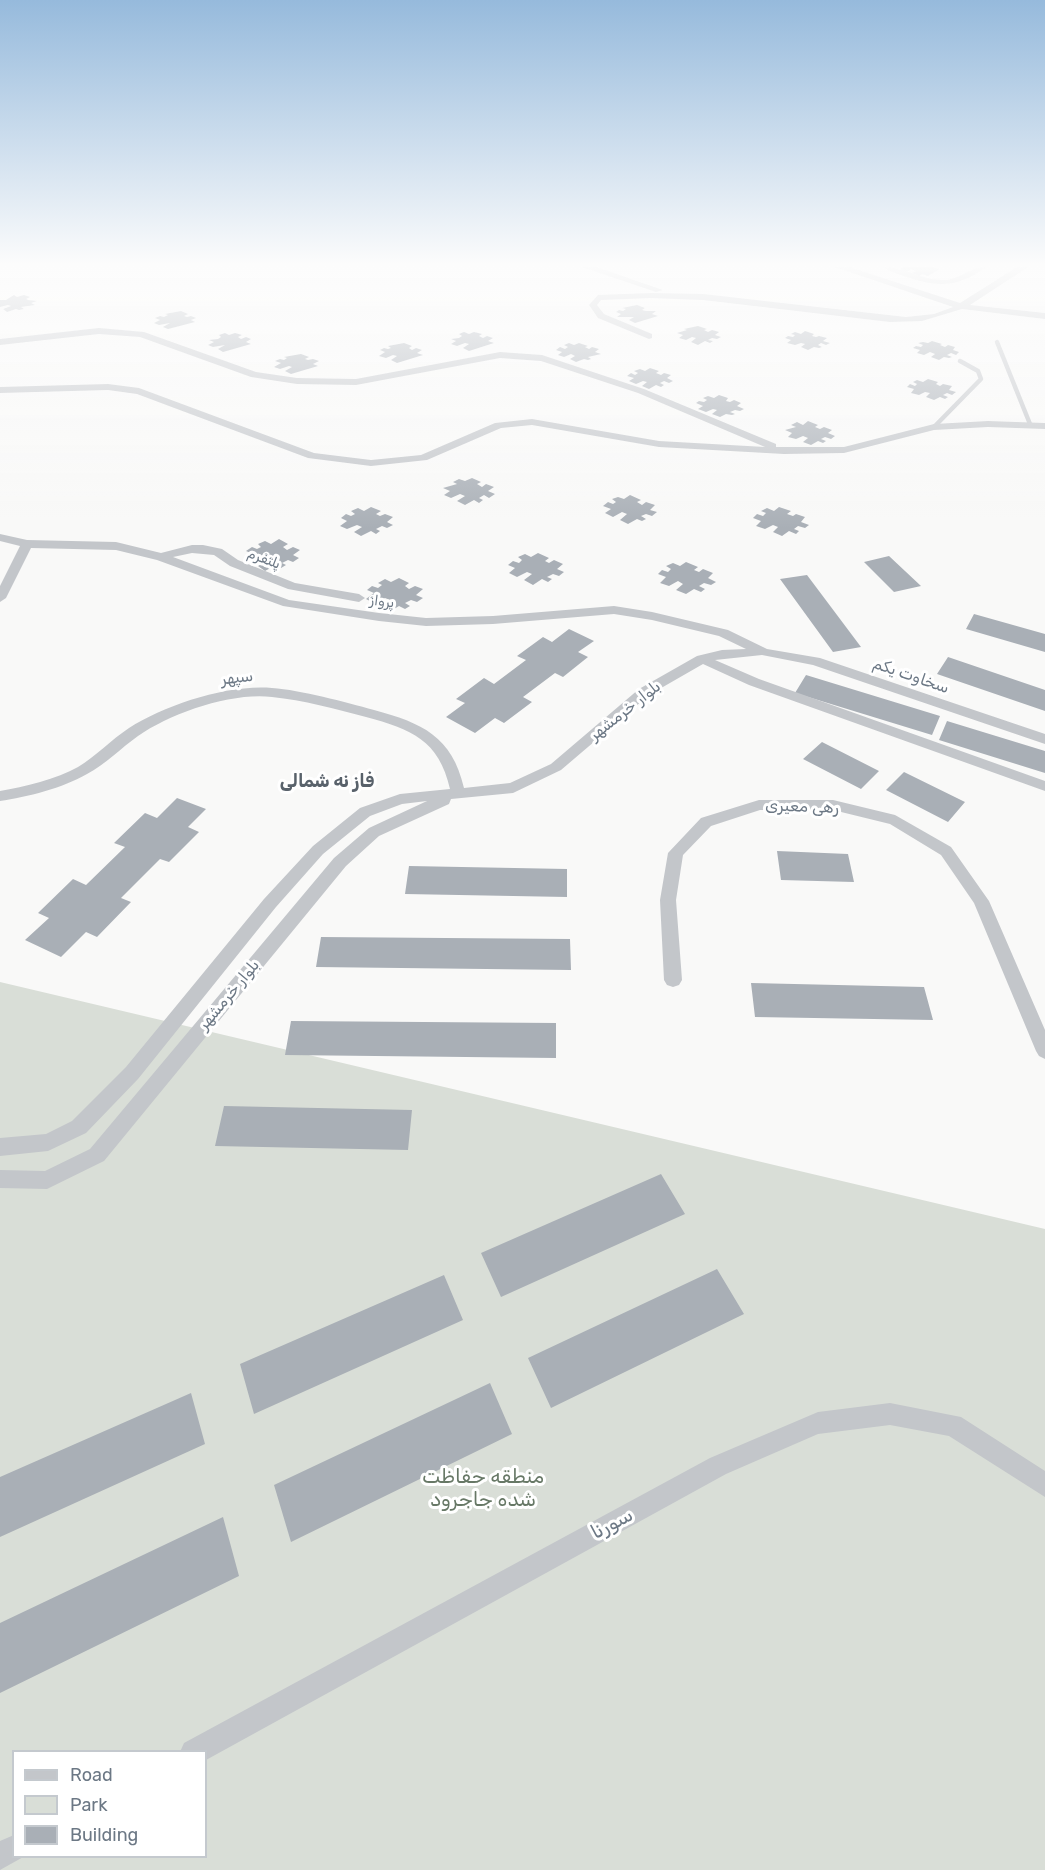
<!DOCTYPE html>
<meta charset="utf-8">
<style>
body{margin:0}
#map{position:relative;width:1045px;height:1870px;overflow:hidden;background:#f9f9f8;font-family:Rubik,sans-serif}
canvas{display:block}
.legend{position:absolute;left:12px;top:1750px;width:195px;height:108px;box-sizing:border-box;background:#fff;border:2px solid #c4c9ce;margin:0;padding:8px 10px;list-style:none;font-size:18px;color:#6c7885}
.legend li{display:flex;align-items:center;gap:12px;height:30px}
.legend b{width:30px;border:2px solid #c4c9ce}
</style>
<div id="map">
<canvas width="1045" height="1870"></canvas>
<ul class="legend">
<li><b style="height:8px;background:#c3c6ca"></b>Road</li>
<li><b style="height:16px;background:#d9ded7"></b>Park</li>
<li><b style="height:16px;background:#a9afb6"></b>Building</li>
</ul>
</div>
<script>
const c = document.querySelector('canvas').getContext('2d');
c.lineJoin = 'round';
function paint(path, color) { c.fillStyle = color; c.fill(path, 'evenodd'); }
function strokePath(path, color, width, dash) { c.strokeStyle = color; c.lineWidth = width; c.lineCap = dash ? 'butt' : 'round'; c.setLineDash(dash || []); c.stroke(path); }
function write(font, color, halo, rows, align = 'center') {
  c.font = font + ' Rubik,Cairo,sans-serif'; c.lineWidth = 6; c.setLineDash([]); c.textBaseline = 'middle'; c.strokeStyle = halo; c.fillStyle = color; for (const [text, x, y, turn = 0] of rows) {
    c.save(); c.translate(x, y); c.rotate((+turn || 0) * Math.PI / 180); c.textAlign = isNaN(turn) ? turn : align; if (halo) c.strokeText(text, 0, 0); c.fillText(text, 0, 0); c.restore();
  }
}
const green = new Path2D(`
 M0,982l1045,247v641h-1045zM14,1752h192v104h-192z`);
const building = new Path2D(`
 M903,267h29l7,2 -11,7 -6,-2 -3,2 -7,-3 4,-2 -5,-2 -4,3 -7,-3z
 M14,295l3,2 7,-2 6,2 -4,2 2,1 9,1 -6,2 4,2 -14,2 3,2 -5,1 -3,-1 -9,3 -4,-3 8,-3 -3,-1 -8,2v-7h6z
 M637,305l8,3 -3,2 4,1h10l-4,3 6,2 -23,7 -6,-3 5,-3h-17l4,-3 -5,-2 3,-2 4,1 3,-2 -4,-1z
 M181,311l7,3 -4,2 3,1 4,-1 5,2 -5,2 4,2 -27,7 -5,-2 7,-4 -11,2 -5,-2 6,-3 -5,-2 5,-2 4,1 4,-2 -3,-1z
 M698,326l9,3 -3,1 4,2 4,-2 7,2 -4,3 6,2 -4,2 -5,-1 -4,2 5,1 -3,2 -5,-2 -7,4 -7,-3 5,-4 -4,-1 -6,3 -7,-2 4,-3 -6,-2 10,-3 -3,-1z
 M805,331l9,3 -2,2 4,1 3,-1 8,2 -4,3 7,2 -4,2 -5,-2 -3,2 4,2 -3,1 -5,-1 -6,3 -7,-3 4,-3 -4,-1 -6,2 -8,-2 4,-3 -6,-2 3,-2 5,1 2,-2 -4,-1 4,-2 6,2z
 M464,332l5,2 5,-2 8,2 -3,2 4,2 4,-2 6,2 -5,3 6,2 -25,8 -6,-3 6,-4 -4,-1 -8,3 -6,-2 5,-3 -5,-2 8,-1 3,-2 -3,-2z
 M225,333l4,2 6,-2 7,2 -4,2 3,2 5,-2 5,2 -5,3 5,2 -28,8 -5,-3 7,-4 -12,2 -5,-2 6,-3 -5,-2 9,-1 3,-2 -2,-2z
 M932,341l10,3 -2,1 5,2 3,-2 7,2 -2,3 6,2 -3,3 -5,-2 -4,2 5,2 -3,1 -5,-1 -5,3 -8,-3 4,-3 -5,-2 -6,3 -7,-2 3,-3 -7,-2 3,-2 5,1 2,-2 -5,-2 5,-1 5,1z
 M404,343l8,3 -3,2 3,2 4,-2 6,2 -5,3 6,2 -26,8 -6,-3 6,-4 -4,-1 -7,3 -7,-2 6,-4 -5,-2 4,-2 4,1 3,-1 -3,-2z
 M569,343l5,2 5,-2 9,3 -3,1 4,2 3,-2 7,2 -4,3 6,2 -13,3 3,2 -3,1 -4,-1 -8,3 -6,-3 5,-3 -4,-2 -7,3 -6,-2 4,-3 -6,-2 4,-3 5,2 3,-2 -4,-2z
 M301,354l8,3 -4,2 3,1 5,-1 6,2 -6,3 5,2 -27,8 -6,-3 7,-4 -3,-1 -9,3 -6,-2 7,-4 -6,-2 5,-2 4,1 3,-2 -3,-1z
 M650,368l9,3 -3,2 5,2 3,-2 7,2 -4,3 6,3 -4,2 -5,-2 -4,2 4,2 -3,2 -5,-2 -7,4 -7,-3 5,-4 -4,-1 -7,3 -7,-3 5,-3 -7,-2 4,-3 4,2 3,-2 -4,-2 6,-2 5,2z
 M928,379l10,3 -2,2 4,2 3,-2 9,2 -3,4 7,2 -4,3 -5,-2 -4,2 5,2 -3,2 -5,-2 -6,3 -8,-3 4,-4 -5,-1 -6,3 -8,-2 3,-4 -7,-2 3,-3 5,2 2,-2 -4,-2 4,-2 6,2z
 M719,395l9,3 -2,3 4,1 4,-2 7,3 -4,3 7,3 -4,2 -5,-1 -5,2 5,2 -3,1 -6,-1 -6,3 -8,-3 5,-4 -4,-1 -7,3 -8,-3 5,-3 -7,-3 3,-2 5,1 3,-2 -4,-2 5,-2 6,2z
 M808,421l10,4 -3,2 5,2 4,-2 8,3 -4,3 7,3 -4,3 -6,-2 -4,2 5,2 -3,2 -5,-2 -7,4 -8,-3 5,-4 -5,-2 -7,3 -8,-2 4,-4 -7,-3 11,-3 -5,-2 6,-3 6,3z
 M472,478l9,4 -4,2 5,3 4,-3 8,3 -6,4 7,3 -6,4 -5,-3 -5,3 4,2 -4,3 -5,-3 -9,5 -8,-4 8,-5 -5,-2 -9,4 -7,-3 6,-4 -7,-3 14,-4 -4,-2 6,-3 6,2z
 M630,495l11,5 -4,2 5,3 4,-3 9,3 -5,5 7,2 -5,4 -6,-2 -5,2 5,3 -4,2 -5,-2 -9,5 -8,-4 7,-6 -5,-2 -9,5 -8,-4 6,-4 -8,-3 5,-4 5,2 3,-2 -4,-3 6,-2 6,2z
 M371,507l10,4 -5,3 4,2 5,-2 8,3 -6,5 6,3 -6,3 -5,-2 -6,3 4,2 -4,3 -5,-3 -10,5 -7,-4 8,-5 -5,-2 -10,4 -7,-3 7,-5 -6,-3 5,-4 5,2 4,-2 -4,-3 7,-3 6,3z
 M779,507l12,4 -4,3 6,2 3,-2 9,3 -4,5 8,3 -4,3 -7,-2 -4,3 5,2 -3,3 -7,-3 -7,5 -9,-4 5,-5 -5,-2 -8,4 -9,-3 5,-5 -8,-3 4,-4 6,2 3,-3 -5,-2 6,-3 7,3z
 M279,539l9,5 -5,3 4,3 6,-3 7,3 -7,5 6,3 -6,4 -5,-2 -6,3 4,2 -5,3 -5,-3 -11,6 -7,-5 9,-5 -5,-3 -10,5 -7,-4 8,-5 -7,-3 6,-4 5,2 4,-2 -3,-3 7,-3 6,3z
 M538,553l11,5 -4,3 4,2 5,-3 9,4 -6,5 7,3 -5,4 -6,-2 -6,3 5,2 -4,3 -6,-3 -9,6 -9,-5 8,-6 -5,-2 -10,5 -8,-4 6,-5 -7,-3 5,-4 6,2 3,-3 -4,-3 7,-3 6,3z
 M889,556l32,30 -27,6 -30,-30z
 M686,562l12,5 -4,3 5,2 4,-3 10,4 -5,5 8,4 -5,3 -7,-2 -5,3 6,3 -4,3 -7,-3 -8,5 -10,-4 7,-6 -5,-3 -9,5 -9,-3 6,-6 -8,-3 4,-4 6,2 3,-3 -5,-3 7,-3 7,3z
 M807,575l54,72 -28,5 -53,-73z
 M399,578l10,5 -4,3 4,3 6,-3 8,3 -7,6 7,3 -6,4 -6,-2 -6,3 5,3 -5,3 -6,-3 -10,6 -8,-5 9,-7 -5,-2 -11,5 -8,-4 8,-6 -7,-3 5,-4 6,2 4,-3 -4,-2 7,-4 6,3z
 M974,614l71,20v18l-79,-23z
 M569,629l25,12 -16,11 10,5 -25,20 -8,-4 -32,24 9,5 -28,21 -9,-5 -20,15 -29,-16 19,-14 -9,-4 28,-21 10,6 32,-24 -9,-4 26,-19 9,5z
 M948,657l97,33v21l-108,-37z
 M806,675l134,41 -8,19 -137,-42z
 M947,721l98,30v22l-106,-33z
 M822,742l57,29 -18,18 -58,-30z
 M904,772l61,30 -17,20 -62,-32z
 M177,798l29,11 -18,18 11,5 -30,30 -9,-3 -39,39 10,4 -34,35 -11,-5 -25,25 -36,-17 24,-22 -11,-5 35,-34 13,6 39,-38 -11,-4 31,-30 12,5z
 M777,851l71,3 6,28 -73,-2z
 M409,866l158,3v28l-162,-3z
 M321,937l249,2 1,31 -255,-3z
 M751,983l173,4 9,33 -178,-3z
 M291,1021l265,2v35l-271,-3z
 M224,1106l188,4 -4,40 -193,-4z
 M661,1174l24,40 -184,83 -20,-44z
 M717,1269l27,45 -193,94 -23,-50z
 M444,1275l19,45 -209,94 -14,-50z
 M490,1383l22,51 -221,108 -17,-57z
 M191,1393l14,51 -205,93v-60z
 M223,1517l16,59 -239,117v-70z`);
const service = new Path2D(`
 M997,342l33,82
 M934,427l47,-48 -3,-8 -18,-10`);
const minor = new Path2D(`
 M582,267h14l67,23 -7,2z
 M835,267h14l111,36 57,-36h11l-58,38 75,8v6l-83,-10 -40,12 -32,1 -187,-22 -52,-2 -50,2 -4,5 7,9 48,20v4l-3,1 -51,-21 -9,-13 9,-10 53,-2 52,1 203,23 28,-3 19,-7z
 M883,267c21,0 38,13 59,13 17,1 27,-13 44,-13 -25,19 -47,21 -76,11 -9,-3 -19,-6 -27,-11z
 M99,328l45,4 112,40 41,6 59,1 144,-27 42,3 102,34 132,55v3h68l90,-23 54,-3 57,2v6l-57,-2 -54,3 -90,23 -60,1 -125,-7 -127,-22 -31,3 -74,32 -56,6 -63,-8 -171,-64 -29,-4 -108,3v-6l108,-3 31,4 175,65 57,7 50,-5 74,-32 37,-4 127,22 106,6 -127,-54 -97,-32 -41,-3 -144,27 -59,-1 -46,-7 -111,-40 -41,-3 -99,11v-6z
 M0,534l27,6 89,2 45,11 31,-8h11l19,4 16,11 57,23 64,11 6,4 -6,4 -71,-13 -58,-23 -16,-11 -22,-2 -19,4 116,43 90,13 47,5 67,-2 121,-10 38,6 76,18 39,19 53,9 225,76v10l-232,-79 -51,-10 -47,5 44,19 286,102v10l-296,-106 -46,-21 -54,31 -88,75 -48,23 -62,6 -2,5 -70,32 -33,30 -242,295 -57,28 -47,-1v-18l45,1 45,-22 244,-291 35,-30 58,-27 -25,3 -32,12 -47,38 -47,53 -138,172 -52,54 -38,18 -48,5v-18l46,-4 26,-13 54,-54 138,-168 49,-53 47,-38 40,-14 50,-5c-11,-49 -39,-60 -84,-72 -30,-8 -63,-17 -94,-20 -40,-5 -101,16 -134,39 -17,12 -32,28 -51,38 -24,14 -60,23 -87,27v-10c24,-4 57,-12 78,-24 18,-11 33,-27 51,-39 36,-23 99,-44 143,-40 29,2 73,14 102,22 48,13 78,26 90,78l46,-5 41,-19 88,-75 58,-33 25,-6 24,-1 -27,-13 -67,-16 -38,-6 -121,10 -67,2 -47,-5 -96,-15 -126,-46 -41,-10 -85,-2 -25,50 -6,4v-16l20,-40 -20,-5z
 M759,800h74l62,15 56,32 38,54 56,129v29l-6,-3 -3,-5 -62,-148 -33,-48 -51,-31 -57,-14h-73l-49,16 -28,29 -7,45 6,80 -3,5 -6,2 -6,-2 -3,-5 -4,-80 8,-47 33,-35z
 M890,1403l71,14 84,54v26l-96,-61 -59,-11 -72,9 -92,40 -520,286v-8h-26l4,-9 526,-285 108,-46z
 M14,1835v21h11l-25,14v-29z`);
const farStreetnames = [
 ["پلتفرم",264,559,21],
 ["پرواز",382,602,7]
];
const streetNames = [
 ["سخاوت یکم",911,676,19],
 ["سپهر",237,678,-7],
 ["بلوار خرمشهر",625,711,-38],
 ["رهی معیری",802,807,2],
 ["بلوار خرمشهر",229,995,-50]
];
const neighbourhoodNames = [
 ["فاز نه شمالی",327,782]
];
const nearParknames = [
 ["منطقه حفاظت",483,1477],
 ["شده جاجرود",483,1500]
];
const nearStreetnames = [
 ["سورنا",612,1524,-28]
];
paint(green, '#d9ded7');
paint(building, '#a9afb6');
strokePath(service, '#c3c6ca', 4.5);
paint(minor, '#c3c6ca');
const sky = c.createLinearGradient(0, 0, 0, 529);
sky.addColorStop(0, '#96badc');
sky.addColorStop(0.5, '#fcfcfc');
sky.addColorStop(1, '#fcfcfc00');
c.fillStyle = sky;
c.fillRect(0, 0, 1045, 529);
write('14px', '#6c7885', '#fff', farStreetnames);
write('16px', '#6c7885', '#fff', streetNames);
write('bold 18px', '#59626b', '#fff', neighbourhoodNames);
write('20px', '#677866', '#fff', nearParknames);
write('20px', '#6c7885', '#fff', nearStreetnames);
</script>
